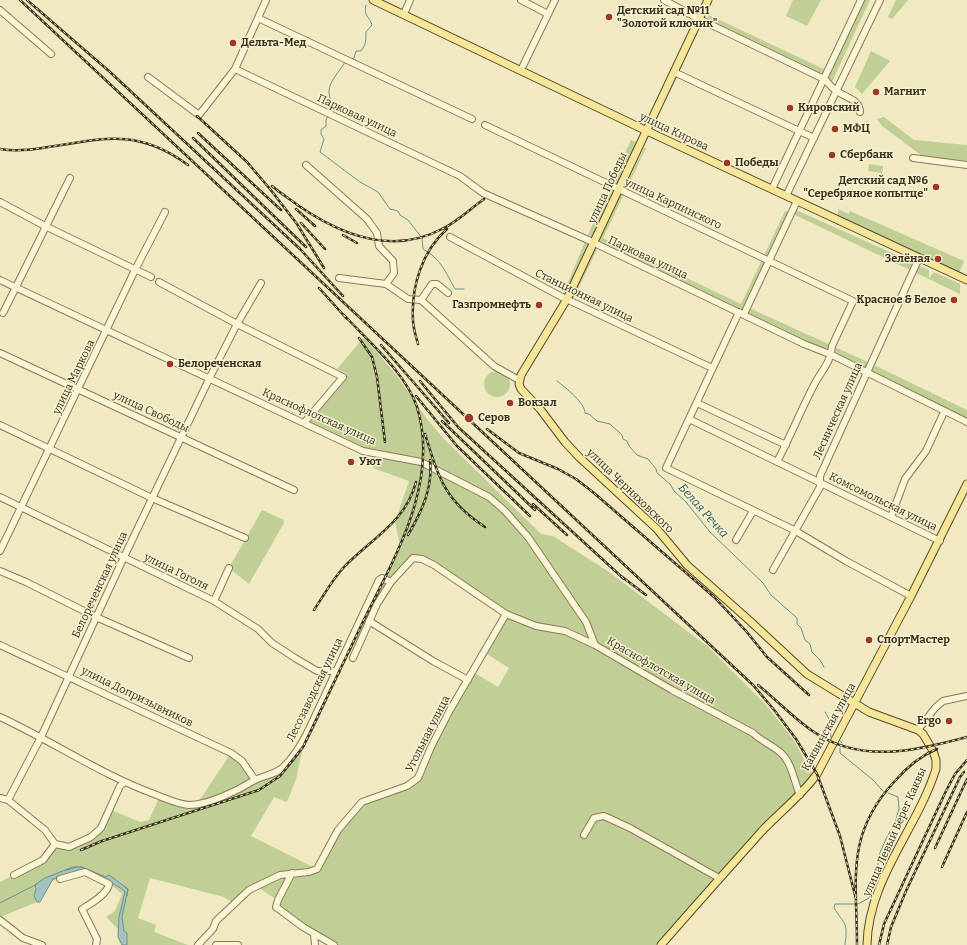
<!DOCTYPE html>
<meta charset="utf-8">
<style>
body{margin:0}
canvas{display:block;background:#f0e9c2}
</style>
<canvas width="967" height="945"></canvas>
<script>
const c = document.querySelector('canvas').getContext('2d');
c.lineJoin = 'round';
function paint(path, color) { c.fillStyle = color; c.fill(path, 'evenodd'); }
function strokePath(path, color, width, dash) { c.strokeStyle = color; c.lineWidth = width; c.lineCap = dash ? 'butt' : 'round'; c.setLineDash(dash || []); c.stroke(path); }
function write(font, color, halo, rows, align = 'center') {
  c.font = font + ' Bitter,serif'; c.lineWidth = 3; c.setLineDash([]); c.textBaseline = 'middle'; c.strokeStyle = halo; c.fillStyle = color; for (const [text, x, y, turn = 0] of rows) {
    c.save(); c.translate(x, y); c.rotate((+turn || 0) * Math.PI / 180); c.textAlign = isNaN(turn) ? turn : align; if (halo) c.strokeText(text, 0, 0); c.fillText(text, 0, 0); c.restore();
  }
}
const green = new Path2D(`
 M793,0h28l-14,26 -21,-10z
 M861,0h9l-38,82 -126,-60 3,-7 119,56z
 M896,0h12l-16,19 -4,-2z
 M871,51l19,10 -28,33 -7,-7z
 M884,117l30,23 53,5v18l-42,-5 -43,-32 -5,-7z
 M631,140l6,2 -73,156 -2,-1 24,-58z
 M644,148h2l-43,90 138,66 44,-93 4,1 -42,95 123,56 97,47v12l-368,-176 -27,55 -1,-4z
 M869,164l14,2 -1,7 -14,-2z
 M838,209l11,5 1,-3 114,50 -5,12 -121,-55z
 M796,210l114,51 2,2v7l7,-4 10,4v8l5,-6 26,12v10l-169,-81z
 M364,337l33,39 30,43 16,19 98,96 12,2 56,36 98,74 58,58 28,35 18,33 2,8 -152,165h-327l-56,-35 -1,-10 -21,-14 -22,18 -10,-7 -74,-19 -12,40 18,7 -2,7 34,13h-61v-12l-7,-2 -14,-14 9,-6 7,-17c-6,-6 -23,-19 -32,-21 -16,-4 -39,9 -54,15l-2,8 3,6 -37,15v-35l43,-22 12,-16 14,3 32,-19 8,-19 31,13 9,-2 11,-24 37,8 34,-51 25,27 24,-11 22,-26 1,4 -7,32 -9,23 -13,-5 -23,39 66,33 21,-39 24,-28 56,-24 55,-106 25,15 11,-19 -25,-16 22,-38 -72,-52 -21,-6 -20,21 -16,20 -27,57 -4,-2 54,-107 -5,-23 14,-41 -36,-13 7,-15 -15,-4 -58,-28 40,-43v-4l-10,-5z
 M484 384a13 13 0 1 1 26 0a13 13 0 1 1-26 0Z
 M262,510l22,10v3l-35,61 -20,-16z`);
const water = new Path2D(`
 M73,867h9l24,10 3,-2 19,14 -6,28 2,14 3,2v12h-5l-4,-8 1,-20 6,-25c-4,-5 -12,-8 -19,-11 -25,-12 -26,-11 -53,-2l-13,23h-3l-3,-6 2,-7 -1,-4 8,-6z`);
const stream = new Path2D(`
 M351,59l3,-1 2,-7h5c5,-6 5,-11 5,-19l6,-7c-2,-8 -9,-9 -6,-20
 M329,111c3,-7 1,-11 0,-19 0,-11 11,-21 16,-30
 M328,116l-2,4v6l-5,4v4l3,5 -4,13 40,30 18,10 12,17 8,2 2,4 8,5 14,18 1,11c18,10 22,22 32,40h9
 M557,381c9,7 28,22 28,32l4,1 8,7 13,3 12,11 1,4 4,2 2,5 8,9 11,4 8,10 1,4 13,11 4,7 12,11 24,30 53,51 8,12 26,23v6l4,4 4,12 5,4 2,8 8,8 4,7
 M825,712l4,7 2,18
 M839,740l3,3
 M840,748v5l33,27 10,11
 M80,867l6,2
 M67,870l10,-3
 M125,887l3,2 -1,7
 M0,903l37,-19
 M845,945c3,-23 0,-20 -11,-37l1,-4h23l11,-6 8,-26 2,-17 10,-23 5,-5 5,-18 -1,-12 -10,-4`);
const minor = new Path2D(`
 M521,0l27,14
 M664,0l35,19 125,60c4,3 7,8 11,11 9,7 25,9 25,22
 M0,10l51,44
 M404,14l6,-14
 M258,18l214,101
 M235,69l225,107 23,17 103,46 218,105 28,11 135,67
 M521,70l34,-70
 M674,72l140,66
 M148,77l51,38 36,-46 31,-69
 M485,125l368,176 -21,45c-1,17 -11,25 -18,39 -13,25 -24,52 -37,77
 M913,158l54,7
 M306,165l61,54 10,14 2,13 14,15 1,12 -8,11
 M772,189l89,-189
 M786,196l94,-196
 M0,202l45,24 106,51
 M450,237l112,60 150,71
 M339,278l47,6 22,15 13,1 11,-16h5l11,9
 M0,280l363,171 58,11 68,35 16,14 23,26 58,85 9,23 77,45 81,43c8,8 19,12 28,20 11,10 13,28 19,42
 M159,282l78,42 106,53 -39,46
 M421,300l73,66 25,14
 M739,312l-73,156 128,62 52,31 65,35
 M3,313l67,-135
 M744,314l53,-113
 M0,353l294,137
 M697,403l89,42
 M689,419l251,122
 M0,425l152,73 93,40
 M0,497l214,104 44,28 14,14 23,15 22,13h20
 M891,517l14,-38 21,-28 18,-39
 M736,540l17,-29
 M0,551l135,-281 30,-58
 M773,570l47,-83v-11l99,-218
 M0,571l26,11 70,35 93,41
 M214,601l15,-33
 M369,621l64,40 35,19
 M0,645l231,108 11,8 13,19
 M353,658l24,-54 14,-22 22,-24 9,1 12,6 72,49 30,12 29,5 30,14
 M0,717c52,24 100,57 154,77 11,4 23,10 35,11 19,0 48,-14 64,-24 9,-5 20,-6 28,-12 13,-11 22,-27 29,-42l69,-147 3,-2 9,4
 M918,730l17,-22 8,-7 24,-5
 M0,798l8,2 37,30 10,14
 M8,800l33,-63 83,-180 87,-182 26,-51 24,-41
 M584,835l10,-17 10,-2 26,12 89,50
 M55,844l14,3 22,-10 10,-9 19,-42 5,-4
 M292,873l-14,27 -2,7 27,20 31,18
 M14,875l29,-15 12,-16
 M60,879l25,-7 24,12c-1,10 -19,20 -27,25l15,30 -1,6
 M0,920l23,18 19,7
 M314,934l1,11
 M198,945l15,-16 3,-8 33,-31 31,-15 29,-3 8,-3 21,-39 24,-28 45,-16 11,-8 13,-31 19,-37 56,-96
 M216,945h22`);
const major = new Path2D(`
 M373,0l274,131 320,149
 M708,0l-141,299 -46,76 -2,9 2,5 19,20 25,33 14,15 78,72 30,36 63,56 57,53 62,38 49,18 5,4 10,17 3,9v9c-19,60 -68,111 -69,176
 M661,945c33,-38 67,-76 101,-114 18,-19 39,-35 55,-57l94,-178 56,-112`);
const rail = new Path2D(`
 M20,0l733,685 22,26 21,28 21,35 23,62 16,63
 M27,0l83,72 190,177 43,47
 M197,116l50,46 23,27 27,35 27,44
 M198,133l83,77
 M193,138l113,109
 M0,149c18,3 37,0 55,-3 53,-9 86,-16 133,19
 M272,186c8,7 18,13 27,20 42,29 94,49 143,23 15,-7 28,-20 42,-30
 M296,209l19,17
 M301,223l24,26
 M343,235l14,8
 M319,288l28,31
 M359,338l13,19 5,20 8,65
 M418,344c-2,-8 -5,-16 -5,-24 -2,-33 9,-69 34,-91
 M381,345l68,78
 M420,381l38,46 166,152
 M416,396l41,50 73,70
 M442,421l93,89
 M487,429l32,24 39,16 18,10 18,14 120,104 32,34 21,26 42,38
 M425,434c14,45 20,67 60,93
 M533,504l34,31
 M408,535c14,-24 25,-47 22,-75
 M621,576l25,19
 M314,610c10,-15 18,-30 30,-43 27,-28 62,-45 72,-85
 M758,685c19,15 36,34 56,47 47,32 102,19 153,5
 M935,848l32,-69
 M81,850l21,-9 157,-51 21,-14 23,-29c19,-39 37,-78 56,-117 32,-67 82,-145 58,-223 -11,-34 -49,-66 -73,-92
 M942,867l25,-55
 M857,945c0,-65 -12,-110 37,-163 12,-14 26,-26 43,-33
 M879,945l5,-21 62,-133 9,-17 12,-14
 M887,945l4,-18 15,-36 54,-114 4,-5`);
const markers = [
 [609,17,4,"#9d3725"],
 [233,43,4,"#9d3725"],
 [876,92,4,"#9d3725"],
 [790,108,4,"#9d3725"],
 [835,129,4,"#9d3725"],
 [832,155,4,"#9d3725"],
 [727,163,4,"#9d3725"],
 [936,187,4,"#9d3725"],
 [938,259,4,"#9d3725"],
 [954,300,4,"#9d3725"],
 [539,305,4,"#9d3725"],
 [170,364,4,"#9d3725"],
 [510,403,4,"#9d3725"],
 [469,418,5,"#9d3725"],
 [351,462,4,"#9d3725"],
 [869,640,4,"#9d3725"],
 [949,721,4,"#9d3725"]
];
const poiNames = [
 ["Детский сад №11",617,11],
 ["\"Золотой ключик\"",617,24],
 ["Дельта-Мед",241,43],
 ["Магнит",884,92],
 ["Кировский",798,108],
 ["МФЦ",843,129],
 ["Сбербанк",840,155],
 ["Победы",735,163],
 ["Детский сад №6",928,181,"right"],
 ["\"Серебряное копытце\"",928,194,"right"],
 ["Зелёная",930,259,"right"],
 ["Красное & Белое",946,300,"right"],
 ["Газпромнефть",531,305,"right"],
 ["Белореченская",178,364],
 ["Вокзал",518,403],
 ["Серов",478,418],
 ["Уют",359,462],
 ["СпортМастер",877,640],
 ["Ergo",941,721,"right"]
];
const streetNames = [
 ["Парковая улица",357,116,25],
 ["улица Кирова",674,132,25],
 ["улица Победы",608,188,-65],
 ["улица Карпинского",673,204,25],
 ["Парковая улица",648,258,25],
 ["Станционная улица",584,296,26],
 ["улица Маркова",74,377,-64],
 ["Лесническая улица",838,411,-66],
 ["улица Свободы",151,412,25],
 ["Краснофлотская улица",319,417,24],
 ["улица Черняховского",630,491,44],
 ["Комсомольская улица",883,502,26],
 ["улица Гоголя",176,572,26],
 ["Белореченская улица",100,585,-65],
 ["Краснофлотская улица",661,671,30],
 ["Лесозаводская улица",315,690,-64],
 ["улица Допризывников",137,697,26],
 ["Каквинская улица",829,727,-61],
 ["Угольная улица",428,734,-63],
 ["улица Левый Берег Каквы",895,832,-66]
];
const waterNames = [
 ["Белая Речка",703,511,48]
];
paint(green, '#c0cf96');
paint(water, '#a5c3be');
strokePath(water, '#6b918e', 1);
strokePath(stream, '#6b918e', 1);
strokePath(minor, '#8b7b58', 8);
strokePath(major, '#59482d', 9);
strokePath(minor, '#faf5d6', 6);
strokePath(major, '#f5e699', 7);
strokePath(rail, '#3a301d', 2.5);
strokePath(rail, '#f7f2d2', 1, [3]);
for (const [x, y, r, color] of markers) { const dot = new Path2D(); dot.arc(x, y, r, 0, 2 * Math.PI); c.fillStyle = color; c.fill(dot); strokePath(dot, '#f7f2d2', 1.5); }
write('bold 11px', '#3a301d', '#f7f2d2', poiNames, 'left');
write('11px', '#3a301d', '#f7f2d2', streetNames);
write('italic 12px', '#2c575b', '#f7f2d2', waterNames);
</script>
